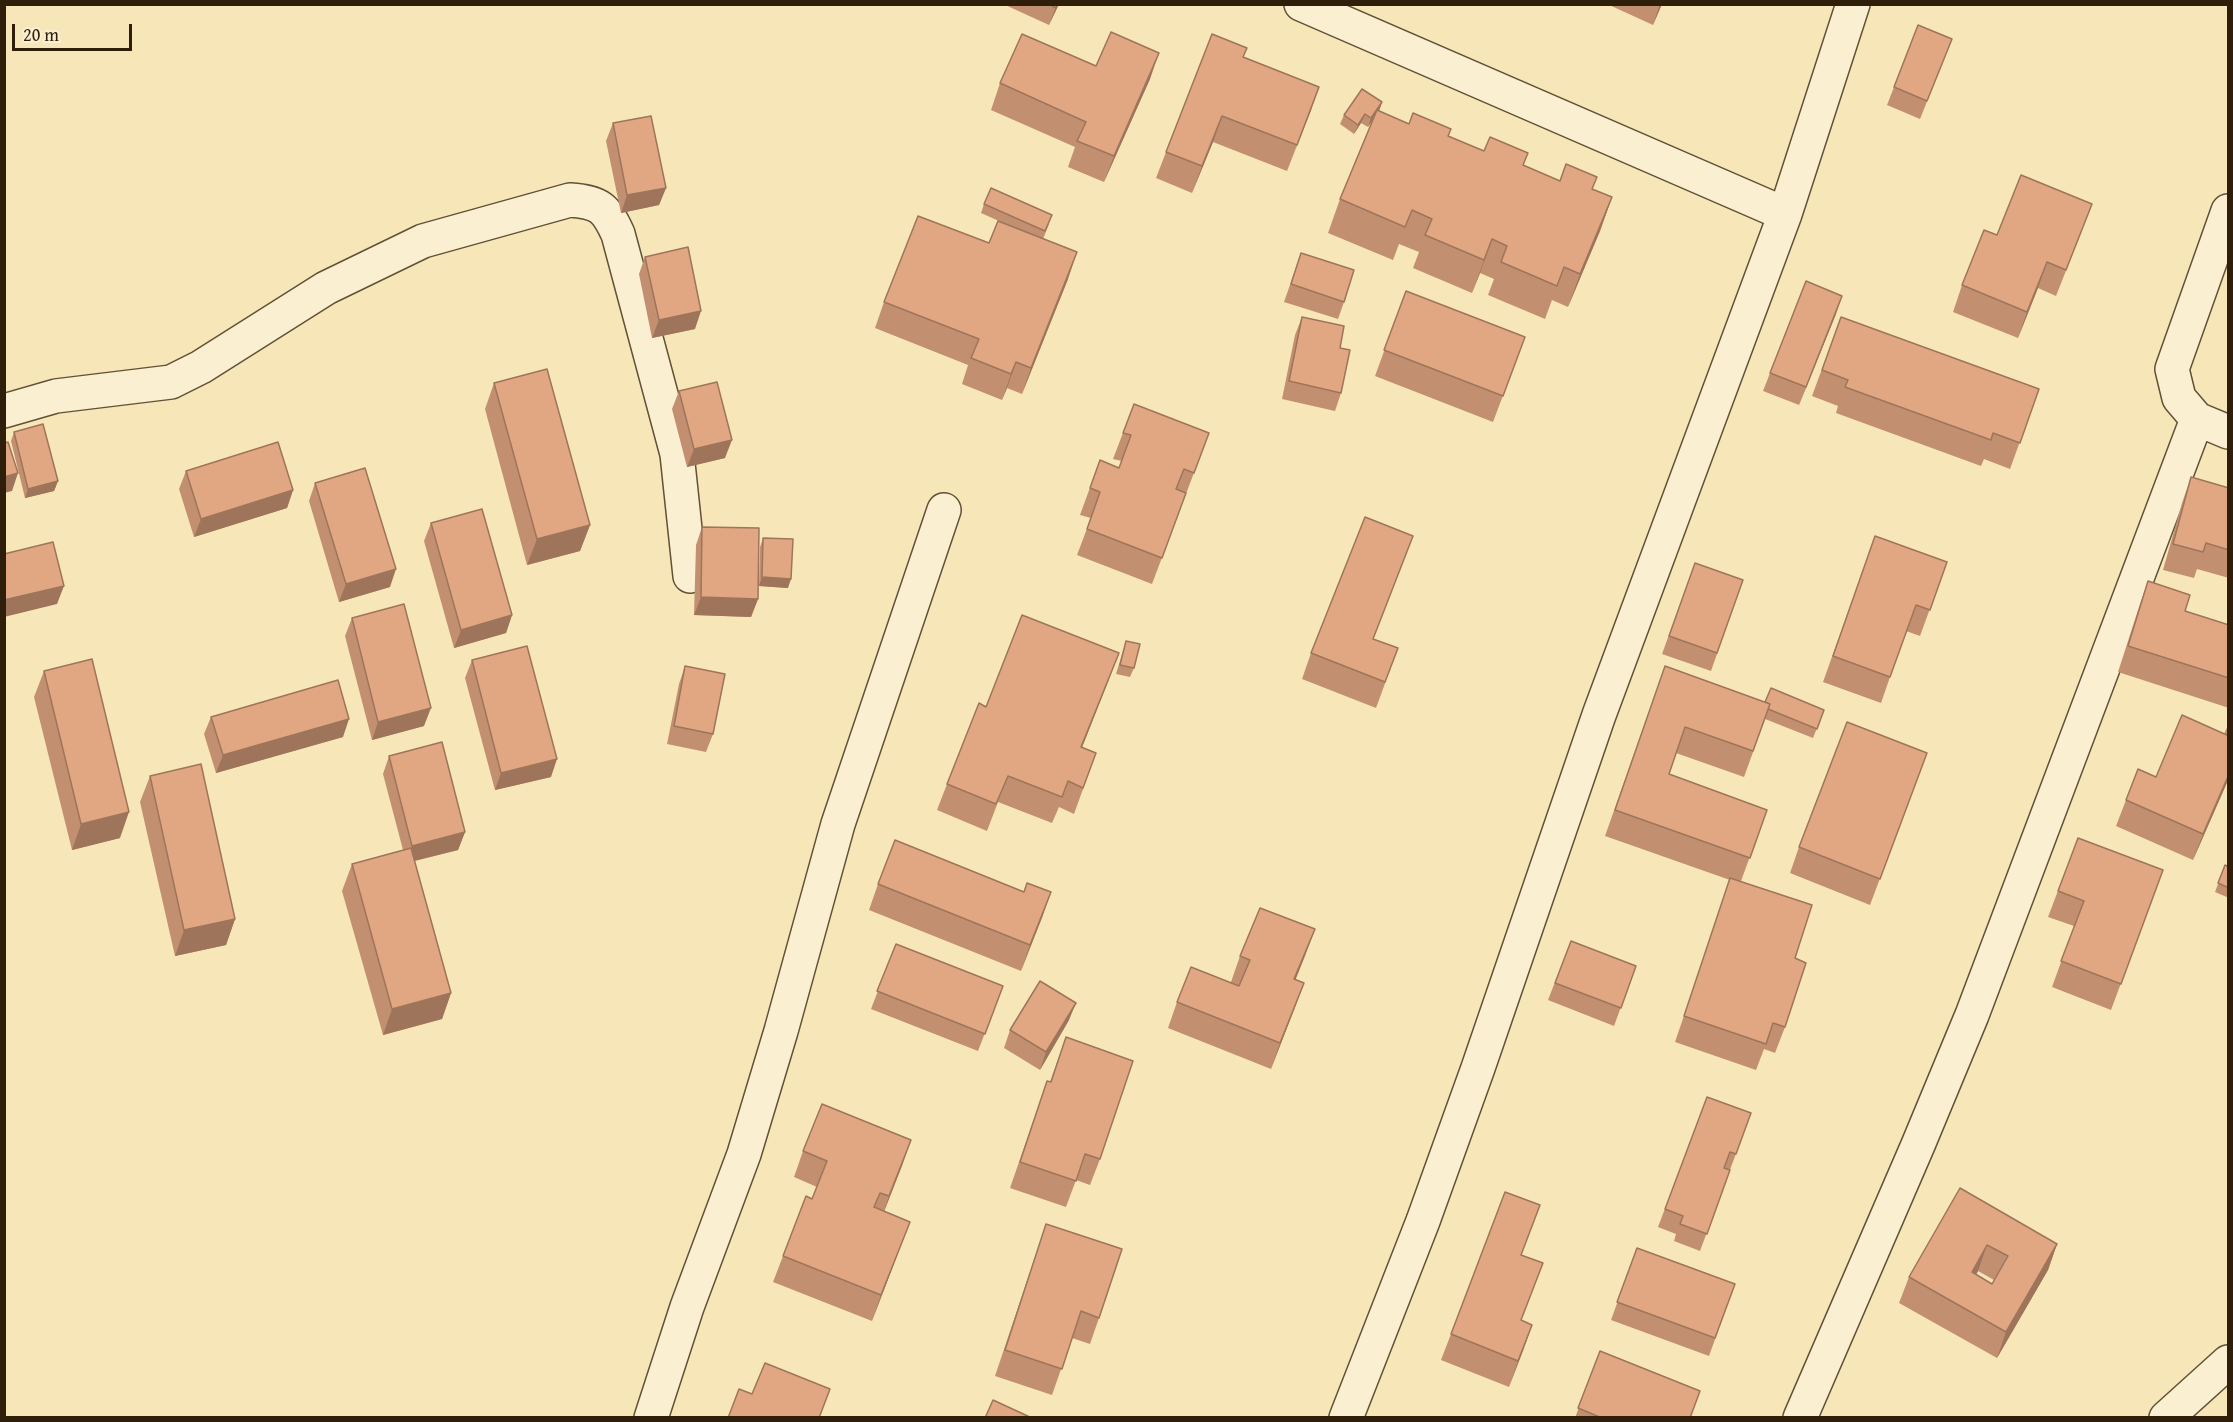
<!DOCTYPE html>
<style>
body{margin:0}
#map{position:relative;width:2233px;height:1422px;overflow:hidden;background:#f7e7b8;font-family:"Gentium Book Plus",serif}
canvas{display:block}
.frame{position:absolute;inset:0;border:6px solid #2f1f0a;pointer-events:none}
.scale{position:absolute;left:12px;top:24px;width:120px;height:27px;box-sizing:border-box;border:3px solid #2f1f0a;border-top:0;padding-left:8px;font-size:18px;line-height:21px;white-space:nowrap;color:#2f1f0a;-webkit-text-stroke:4px #faefd1;paint-order:stroke}
</style>
<div id="map">
<canvas width="2233" height="1422"></canvas>
<div class="frame"></div>
<div class="scale">20 m</div>
</div>
<script>
const c = document.querySelector('canvas').getContext('2d');
c.lineJoin = 'round';
function strokePath(path, color, width, dash) { c.strokeStyle = color; c.lineWidth = width; c.lineCap = dash ? 'butt' : 'round'; c.setLineDash(dash || []); c.stroke(path); }
function paint(path, color) { c.fillStyle = color; c.fill(path, 'evenodd'); }
const street = new Path2D(`
 M1301,4l484,210
 M2228,211l-56,158 7,29 18,21 31,13
 M4,411l52,-15 115,-14 30,-15 125,-79 97,-47 147,-41c30,2 36,8 48,34l59,220 13,122
 M651,1418l36,-111 57,-153 37,-123 57,-207 106,-314
 M1346,1418l77,-197 55,-153 121,-353 186,-501 68,-210
 M1800,1418l118,-273 54,-130 225,-596
 M2166,1418l62,-56`);
const wall = new Path2D(`
 M1003,4h56l-10,21z
 M1607,4h55l-9,21z
 M1952,39l-32,80 -33,-14 7,-18z
 M1244,57l75,30 -32,84 -74,-29 -21,51 -36,-15 10,-26z
 M1096,66l54,13 -46,103 -36,-15 7,-20 -84,-37 9,-27z
 M1382,102l-3,9 30,13 39,12 36,15 39,14 37,16 52,16 -12,34 -32,76 -16,-7 -7,19 -57,-24 6,-16 -14,-6 -8,20 -59,-25 6,-16 -20,-8 -6,16 -65,-27 12,-34 32,-78 -4,6 -7,-4 -7,11 -14,-10 4,-9z
 M613,123l53,65 -7,17 -38,8 -15,-72z
 M984,204l65,20 -6,15 25,40 -46,115 -15,-6 -5,12 -40,-16 6,-19 -93,-37 9,-26 105,-59 21,-17 -29,-13z
 M2082,230l-26,66 -18,-8 -20,50 -65,-26 9,-27 35,-50z
 M1301,253l43,49 -6,17 -54,-17z
 M645,257l50,72 -43,9 -13,-64z
 M1406,291l119,46 -32,85 -118,-46z
 M1836,314l-37,91 -36,-14 7,-18z
 M1302,317l39,76 -6,18 -53,-12 13,-64z
 M1841,317l198,72 -29,80 -26,-10 -3,7 -145,-53 2,-7 -26,-10z
 M494,383l96,142 -10,26 -53,14 -42,-156z
 M679,391l46,67 -38,9 -15,-58z
 M1134,404l75,29 -57,151 -75,-29 14,-37 -11,-3 20,-55 19,8 3,-7 -9,-2z
 M14,432l44,49 -4,10 -29,7 -14,-57z
 M186,471l107,19 -6,18 -93,29 -15,-48z
 M2191,477l38,11v90l-32,-9 -3,9 -31,-8 19,-67z
 M315,483l75,104 -51,15 -30,-101z
 M431,523l81,92 -6,18 -52,15 -30,-107z
 M702,527l56,72 -7,18 -57,-2 2,-70z
 M1875,536l72,26 -27,74 -14,-5 -25,72 -58,-21z
 M763,538l25,50 -29,-2 1,-39z
 M1403,562l-30,77 25,9 -22,60 -74,-29 9,-26z
 M1695,563l48,17 -32,91 -49,-17z
 M2148,581l37,30 44,14v83l-111,-36 21,-65z
 M352,618l72,108 -52,14 -27,-104z
 M1126,641l8,27 -4,9 -14,-3z
 M472,660l79,117 -56,13 -30,-112z
 M685,666l28,68 -7,18 -39,-8 12,-60z
 M1665,666l100,36 59,8 -11,28 -48,-19 -21,58 -68,-24 -7,21 98,36 -26,71 54,77 -10,69 -10,26 -11,-4 -8,21 -81,-28 55,-162 -125,-44z
 M44,671l76,167 -48,12 -38,-153z
 M1109,679l-27,68 14,6 -22,61 -15,-7 -7,16 -54,-21 -11,29 -50,-21 10,-26 39,-77z
 M211,717l132,20 -127,36 -12,-39z
 M2229,723v55l-36,82 -77,-34 10,-26 30,-23 68,-43z
 M1927,753l-57,152 -80,-32 9,-26z
 M389,756l76,76 -7,18 -44,11 37,132 -9,26 -59,16 -41,-144 10,-27 51,-14 -20,-76z
 M150,776l85,143 -9,26 -51,11 -35,-154z
 M2078,838l85,32 -52,140 -59,-23 22,-61 -26,-9z
 M2225,865l4,2v31l-14,-6z
 M878,884l146,8h27l-30,79 -152,-61z
 M1315,929l-20,51 9,3 -33,86 -103,-41 9,-26 54,-20 9,-26z
 M1571,941l65,25 -22,60 -66,-26z
 M896,944l107,42 -25,65 -107,-42z
 M1069,1020l-29,50 -36,-22 6,-18z
 M1066,1037l34,122 -10,26 -14,-5 -10,27 -56,-19 37,-107 3,1z
 M1707,1097l44,16 -51,138 -26,-10 2,-7 -18,-7z
 M911,1140l-27,71 26,11 -38,99 -99,-39 10,-26 29,-57 5,-12 -23,-10 9,-26z
 M1960,1188l97,56 -9,26 -51,88 -98,-55 10,-26zM1978,1271l16,9 -2,4 -16,-9z
 M1046,1224l53,94 -9,26 -18,-6 -20,57 -57,-19z
 M1637,1248l98,36 -26,72 -98,-36z
 M1521,1255v65l11,5 -23,62 -68,-27 10,-26z
 M1600,1351l90,67h-115z`);
const shadedWall = new Path2D(`
 M1057,4h2l-10,21z
 M1660,4h2l-9,21z
 M1159,53l-9,26 -46,103 10,-26z
 M1319,87l-9,26 -23,58 10,-26z
 M1382,102l-3,9 -11,16 3,-9z
 M1365,114l-4,9 -7,11 4,-9z
 M1222,116l-9,26 -21,51 10,-27z
 M666,188l-7,17 -38,8 6,-18z
 M1612,197l-12,34 -32,76 12,-33z
 M1492,239l-12,34 -8,20 12,-33z
 M1077,252l-9,27 -46,115 9,-26z
 M2047,262l-9,26 -20,50 9,-26z
 M1842,296l-6,18 -37,91 7,-18z
 M701,311l-6,18 -43,9 7,-18z
 M1016,362l-9,26 -5,12 9,-26z
 M732,440l-7,18 -38,9 7,-18z
 M18,473l-6,18 -8,2v-16z
 M58,481l-4,10 -29,7 3,-9z
 M293,490l-6,18 -93,29 7,-18z
 M590,525l-10,26 -53,14 10,-26z
 M396,569l-6,18 -51,15 7,-18z
 M762,577l29,2 -3,9 -29,-2z
 M64,586l-7,18 -53,13v-17z
 M701,597l57,2 -7,18 -57,-2z
 M512,615l-6,18 -52,15 7,-18z
 M1119,653l-10,26 -37,94 9,-26z
 M431,708l-7,18 -52,14 6,-18z
 M349,719l-6,18 -127,36 7,-18z
 M557,759l-6,18 -56,13 6,-17z
 M2229,774v4l-36,82 10,-26z
 M129,812l-9,26 -48,12 9,-26z
 M465,832l-7,18 -52,13 6,-17z
 M1051,892l-9,26 -21,53 9,-26z
 M235,919l-9,26 -51,11 9,-26z
 M1315,929l-10,27 -20,50 9,-27z
 M1304,983l-10,27 -23,59 9,-26z
 M451,993l-9,26 -59,16 9,-26z
 M1076,1003l-7,17 -29,50 6,-18z
 M911,1140l-9,26 -22,56 9,-26z
 M910,1222l-10,26 -28,73 9,-26z
 M2057,1244l-9,26 -51,88 9,-26z
 M1987,1245l-9,26 -16,27 10,-26z
 M1532,1325l-9,26 -14,36 9,-26z`);
const building = new Path2D(`
 M1049,4h8l-1,4z
 M1918,25l34,14 -25,62 -33,-14z
 M1111,32l48,21 -45,103 -37,-15 9,-19 -86,-39 22,-49 74,32z
 M1212,34l35,14 -4,9 76,30 -22,58 -75,-29 -20,50 -36,-14z
 M1362,89l20,13 -11,16 -6,-4 -7,11 -14,-10z
 M1377,110l32,14 4,-11 38,16 -3,7 36,15 6,-14 38,16 -5,12 37,16 6,-17 31,13 -5,12 20,8 -32,77 -16,-7 -7,19 -56,-24 6,-16 -15,-7 -8,21 -59,-25 7,-16 -20,-9 -7,17 -65,-28z
 M651,116l15,72 -39,7 -14,-72z
 M2021,175l71,29 -26,66 -19,-8 -20,50 -65,-27 22,-55 13,5z
 M991,188l61,27 -7,16 -61,-27z
 M918,216l71,27 9,-22 79,31 -46,116 -15,-6 -5,12 -40,-16 8,-19 -95,-37z
 M688,247l13,64 -42,9 -14,-63z
 M1301,253l53,17 -10,32 -53,-18z
 M1806,281l36,15 -36,91 -36,-14z
 M1406,291l119,46 -22,59 -119,-46z
 M1302,317l42,9 -4,22 10,2 -9,43 -52,-12z
 M1841,317l198,72 -19,54 -27,-10 -2,7 -146,-53 3,-7 -26,-10z
 M547,369l43,156 -53,14 -43,-156z
 M717,382l15,58 -38,9 -15,-58z
 M1134,404l75,29 -15,40 -10,-4 -8,20 10,4 -24,65 -75,-29 13,-37 -10,-4 10,-28 19,8 12,-33 -8,-2z
 M43,424l15,57 -30,8 -14,-57z
 M8,442l10,31 -14,4v-34z
 M278,442l15,48 -92,29 -15,-48z
 M365,468l31,101 -50,15 -31,-101z
 M2191,477l38,11v62l-23,-7 -3,9 -30,-8z
 M482,509l30,106 -51,15 -30,-107z
 M1365,517l48,19 -40,103 25,9 -13,34 -74,-29z
 M702,527l57,1 -1,71 -57,-2z
 M1875,536l72,26 -17,48 -14,-5 -26,72 -57,-21z
 M763,538l30,1 -2,40 -29,-2z
 M53,542l11,44 -60,14v-46z
 M1695,563l48,17 -26,73 -48,-17z
 M2148,581l42,14 -5,16 44,14v53l-101,-32z
 M404,604l27,104 -53,14 -26,-104z
 M1022,615l97,38 -38,94 15,6 -13,35 -15,-7 -6,16 -54,-21 -12,28 -49,-20 32,-81 7,4z
 M1126,641l14,3 -6,24 -14,-3z
 M527,646l30,113 -56,14 -29,-113z
 M92,659l37,153 -48,12 -37,-153z
 M685,666l40,8 -12,60 -39,-8z
 M1665,666l105,38 -17,47 -68,-24 -16,47 98,36 -17,48 -135,-48z
 M338,680l11,39 -126,36 -12,-38z
 M1771,688l53,22 -7,19 -49,-20 2,-5 -5,-2z
 M2182,715l47,21v38l-26,60 -77,-34 12,-31 18,8z
 M1847,722l80,31 -47,126 -81,-32z
 M442,742l23,90 -53,14 -23,-90z
 M201,764l34,155 -51,11 -34,-154z
 M2078,838l85,32 -42,114 -60,-23 23,-60 -26,-10z
 M895,840l129,52 3,-9 24,9 -21,53 -152,-61z
 M411,848l40,145 -59,16 -40,-145z
 M2225,865l4,2v21l-11,-5z
 M1730,878l82,27 -17,53 11,5 -21,64 -12,-4 -7,21 -82,-28z
 M1260,908l55,21 -21,50 10,4 -24,60 -103,-41 14,-35 48,19 11,-26 -10,-4z
 M1571,941l65,25 -15,42 -66,-25z
 M896,944l107,42 -18,48 -108,-43z
 M1040,981l36,22 -30,49 -36,-22z
 M1066,1037l67,24 -33,98 -15,-5 -9,27 -56,-19 27,-81 4,1z
 M1707,1097l44,16 -15,41 -6,-2 -6,16 6,2 -23,64 -27,-10 3,-8 -18,-7z
 M822,1104l89,36 -22,56 -9,-3 -6,14 36,15 -29,73 -98,-39 23,-60 6,3 15,-38 -24,-10z
 M1960,1188l97,56 -51,88 -97,-55zM1987,1245l21,11 -16,28 -20,-12z
 M1505,1192l35,13 -19,50 22,8 -22,57 11,5 -14,36 -67,-27z
 M1046,1224l76,25 -23,69 -18,-7 -19,58 -57,-19z
 M1637,1248l98,36 -20,54 -98,-36z
 M1600,1351l100,40 -10,27h-88l-24,-10z
 M765,1363l65,26 -11,29h-91l11,-29 13,5z
 M993,1400l39,18h-47z`);
strokePath(street, '#615136', 36);
strokePath(street, '#faefd1', 33);
paint(wall, '#c29070');
paint(shadedWall, '#9e755b');
paint(building, '#e1a782');
strokePath(building, '#9e755b', 1.5);
</script>
